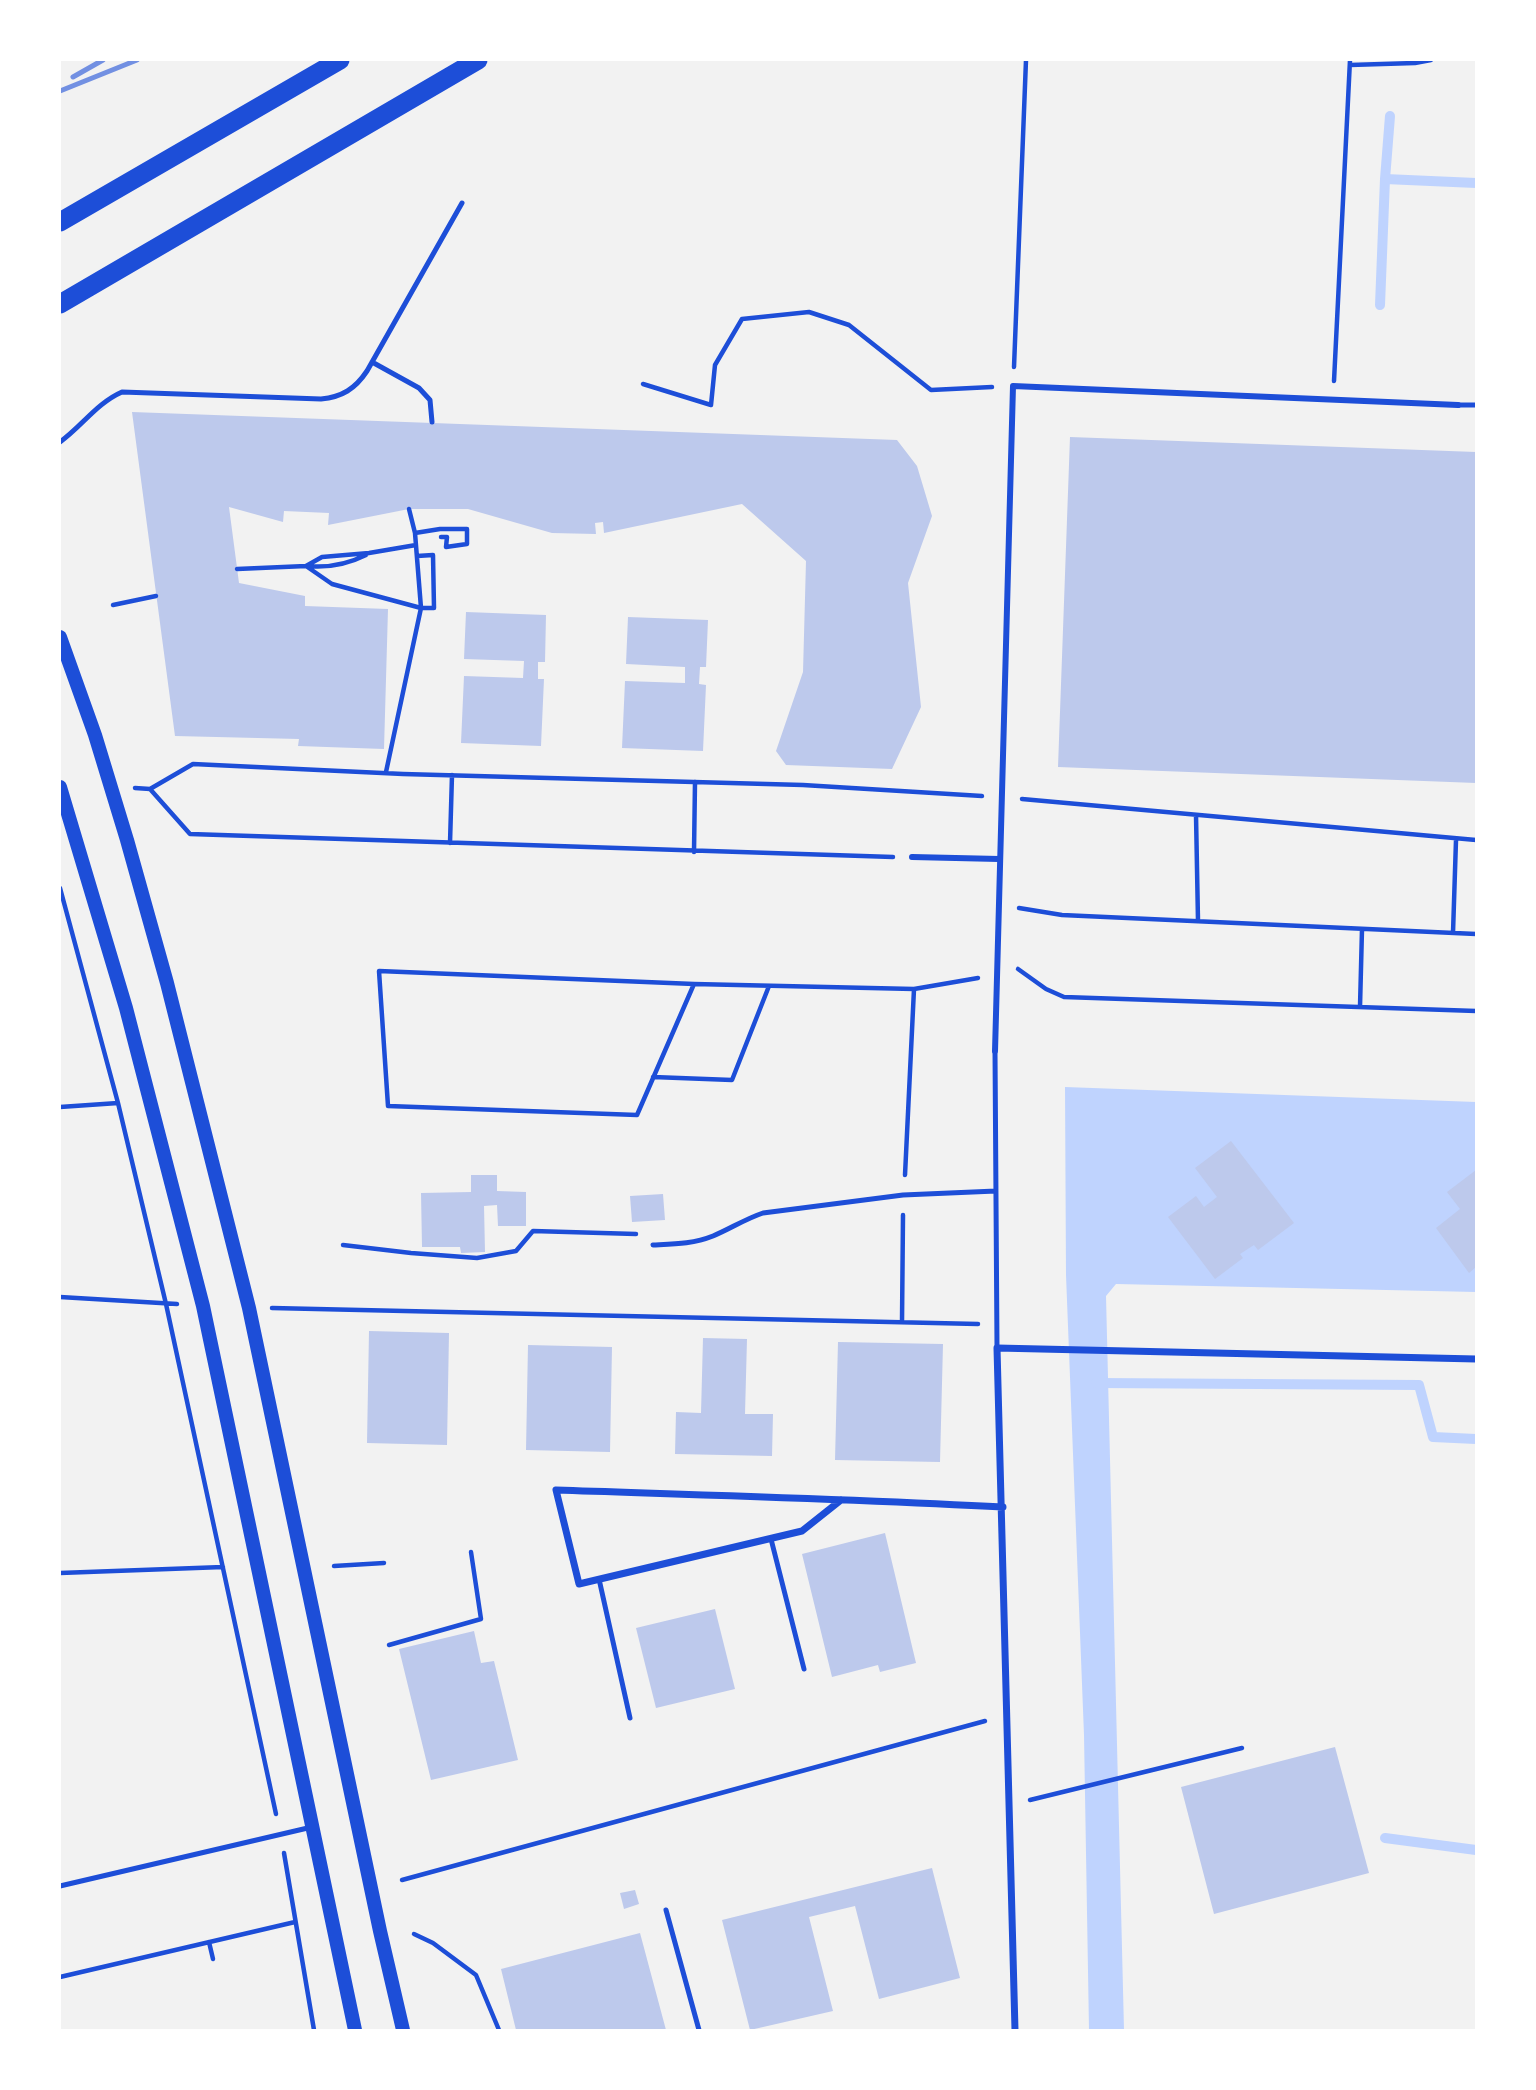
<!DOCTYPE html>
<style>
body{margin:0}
#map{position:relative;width:1536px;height:2090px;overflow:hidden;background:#f2f2f2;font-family:Quicksand,sans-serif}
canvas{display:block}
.frame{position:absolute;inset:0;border:61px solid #fff;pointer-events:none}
</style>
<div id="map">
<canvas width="1536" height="2090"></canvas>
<div class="frame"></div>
</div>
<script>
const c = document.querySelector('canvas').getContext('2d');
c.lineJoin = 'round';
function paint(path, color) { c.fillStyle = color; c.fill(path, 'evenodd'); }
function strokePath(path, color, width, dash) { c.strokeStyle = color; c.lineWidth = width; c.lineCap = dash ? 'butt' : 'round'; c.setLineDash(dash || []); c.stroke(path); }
const water = new Path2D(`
 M1065,1087l411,15v190l-360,-8 -10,12 18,734h-35l-5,-295 -18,-460z`);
const stream = new Path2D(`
 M1385,179l5,-63
 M1380,305l5,-126 91,4
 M1096,1383l323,2 14,52 43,2
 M1385,1838l91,12`);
const building = new Path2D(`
 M132,412l765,28 20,26 15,50 -24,67 13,124 -29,62 -106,-4 -10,-14 27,-79 3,-111 -64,-57 -138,29 -1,-11 -8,1 1,11 -44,-1 -84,-24h-59l-81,16 1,-12 -45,-2 -1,11 -54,-15 10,76 66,13v10l83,3 -4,140 -86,-3 1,-7 -124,-3z
 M1070,437l406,15v331l-418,-16z
 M466,612l80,3 -1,47h-7v17h6l-3,67 -80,-3 3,-67 59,2 1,-17 -60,-2z
 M628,617l80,3 -2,47h-6l-1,17 7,1 -3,66 -81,-3 3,-67 60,2v-16l-59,-3z
 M1231,1141l63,82 -36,27 -4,-5 -14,9 3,4 -28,21 -47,-62 28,-21 8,11 13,-10 -22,-29z
 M1476,1170v97l-7,6 -33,-45 24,-19 -13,-17z
 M471,1175h26v16l29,1v34h-28l-1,-21 -13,1 1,46 -24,1 -1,-6h-38l-1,-54 50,-1z
 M663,1194l2,26 -33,2 -2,-26z
 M369,1331l80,2 -2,112 -80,-2z
 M703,1338l44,1 -2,75h28l-1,42 -97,-2 1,-42 25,1z
 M838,1342l105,2 -3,118 -105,-2z
 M528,1345l84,2 -2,105 -84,-2z
 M885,1533l31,130 -36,9 -2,-7 -46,12 -30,-123z
 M715,1609l20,80 -79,19 -20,-80z
 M474,1631l7,32 13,-2 24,99 -87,20 -32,-131z
 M1335,1747l34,126 -155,41 -33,-127z
 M932,1868l28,110 -81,21 -24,-93 -46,11 24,94 -83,19 -28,-110z
 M635,1890l4,14 -15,5 -4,-16z
 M640,1933l26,97h-150l-15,-61z`);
const path = new Path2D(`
 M1415,63l16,-3
 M1350,65l65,-2v-3
 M1014,367l12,-307
 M1334,381l16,-321
 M643,384l68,21 4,-40 27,-46 67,-7 40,13 82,65 61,-3
 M415,533l25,-4h27v15l-21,3 1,-10h-6
 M306,566l16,-9 47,-4 47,-8
 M307,566c20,2 41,-2 59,-11
 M237,569l69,-3 26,18 89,24h13l-1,-53 -16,1
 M113,605l43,-9
 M386,772l35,-164 -6,-75 -6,-24
 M135,788l15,1 40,45 703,23
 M150,789l43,-25 210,10 400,11 179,11
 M1022,799l454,41
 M1196,815l2,106
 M450,843l2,-68
 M694,852l1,-70
 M60,888l58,215
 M1019,908l43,7 414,19
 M1453,933l3,-93
 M1018,969l28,20 18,8 412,14
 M694,984l-57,131 -249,-9 -9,-135 315,13 220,5 64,-11
 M1360,1007l2,-78
 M653,1077l79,3 37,-94
 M60,1107l58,-4 48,201 110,510
 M905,1175l9,-186
 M343,1245l68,8 66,5 39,-7 17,-20 103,3
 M60,1297l117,7
 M272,1308l706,16
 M902,1322l1,-107
 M334,1566l50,-3
 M60,1573l163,-6
 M389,1645l92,-26 -10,-67
 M1030,1800l212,-52
 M284,1853l30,177
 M402,1880l583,-159
 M414,1934l19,9 43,32 23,55
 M209,1942l4,17
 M60,1977l235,-55`);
const service = new Path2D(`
 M372,362l47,26 11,12 2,22
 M1458,405h18
 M60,442c22,-16 37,-39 62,-50l199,7c21,-2 34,-10 46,-28l95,-168
 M995,1051l2,297
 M653,1245c21,-1 40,-1 60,-9 17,-7 32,-17 50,-23l140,-18 93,-4
 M771,1539l33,130
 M599,1579l31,139
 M60,1886l252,-59
 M666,1910l33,120`);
const pedestrian = new Path2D(`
 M912,857l87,2
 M995,1051l18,-665 445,19`);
const minor = new Path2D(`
 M841,1500l-39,31 -223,53 -23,-94c149,5 298,9 447,17
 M1015,2030l-18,-682 479,11`);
const secondary = new Path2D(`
 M60,637l35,98 32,105 40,143 82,325 131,623 23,99
 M60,787l66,221 77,298 152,724`);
const trunk = new Path2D(`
 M60,222l280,-162
 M60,304l418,-244`);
const rail = new Path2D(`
 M73,77l30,-17
 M60,91l77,-31`);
paint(water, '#bfd3fe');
strokePath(stream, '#bfd3fe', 10);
paint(building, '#bdc9ec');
strokePath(path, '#1d4ed8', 4.5);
strokePath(service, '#1d4ed8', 5);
strokePath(pedestrian, '#1d4ed8', 6);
strokePath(minor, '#1d4ed8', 7);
strokePath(secondary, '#1d4ed8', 14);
strokePath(trunk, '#1d4ed8', 19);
strokePath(rail, '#7290e2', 5);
</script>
